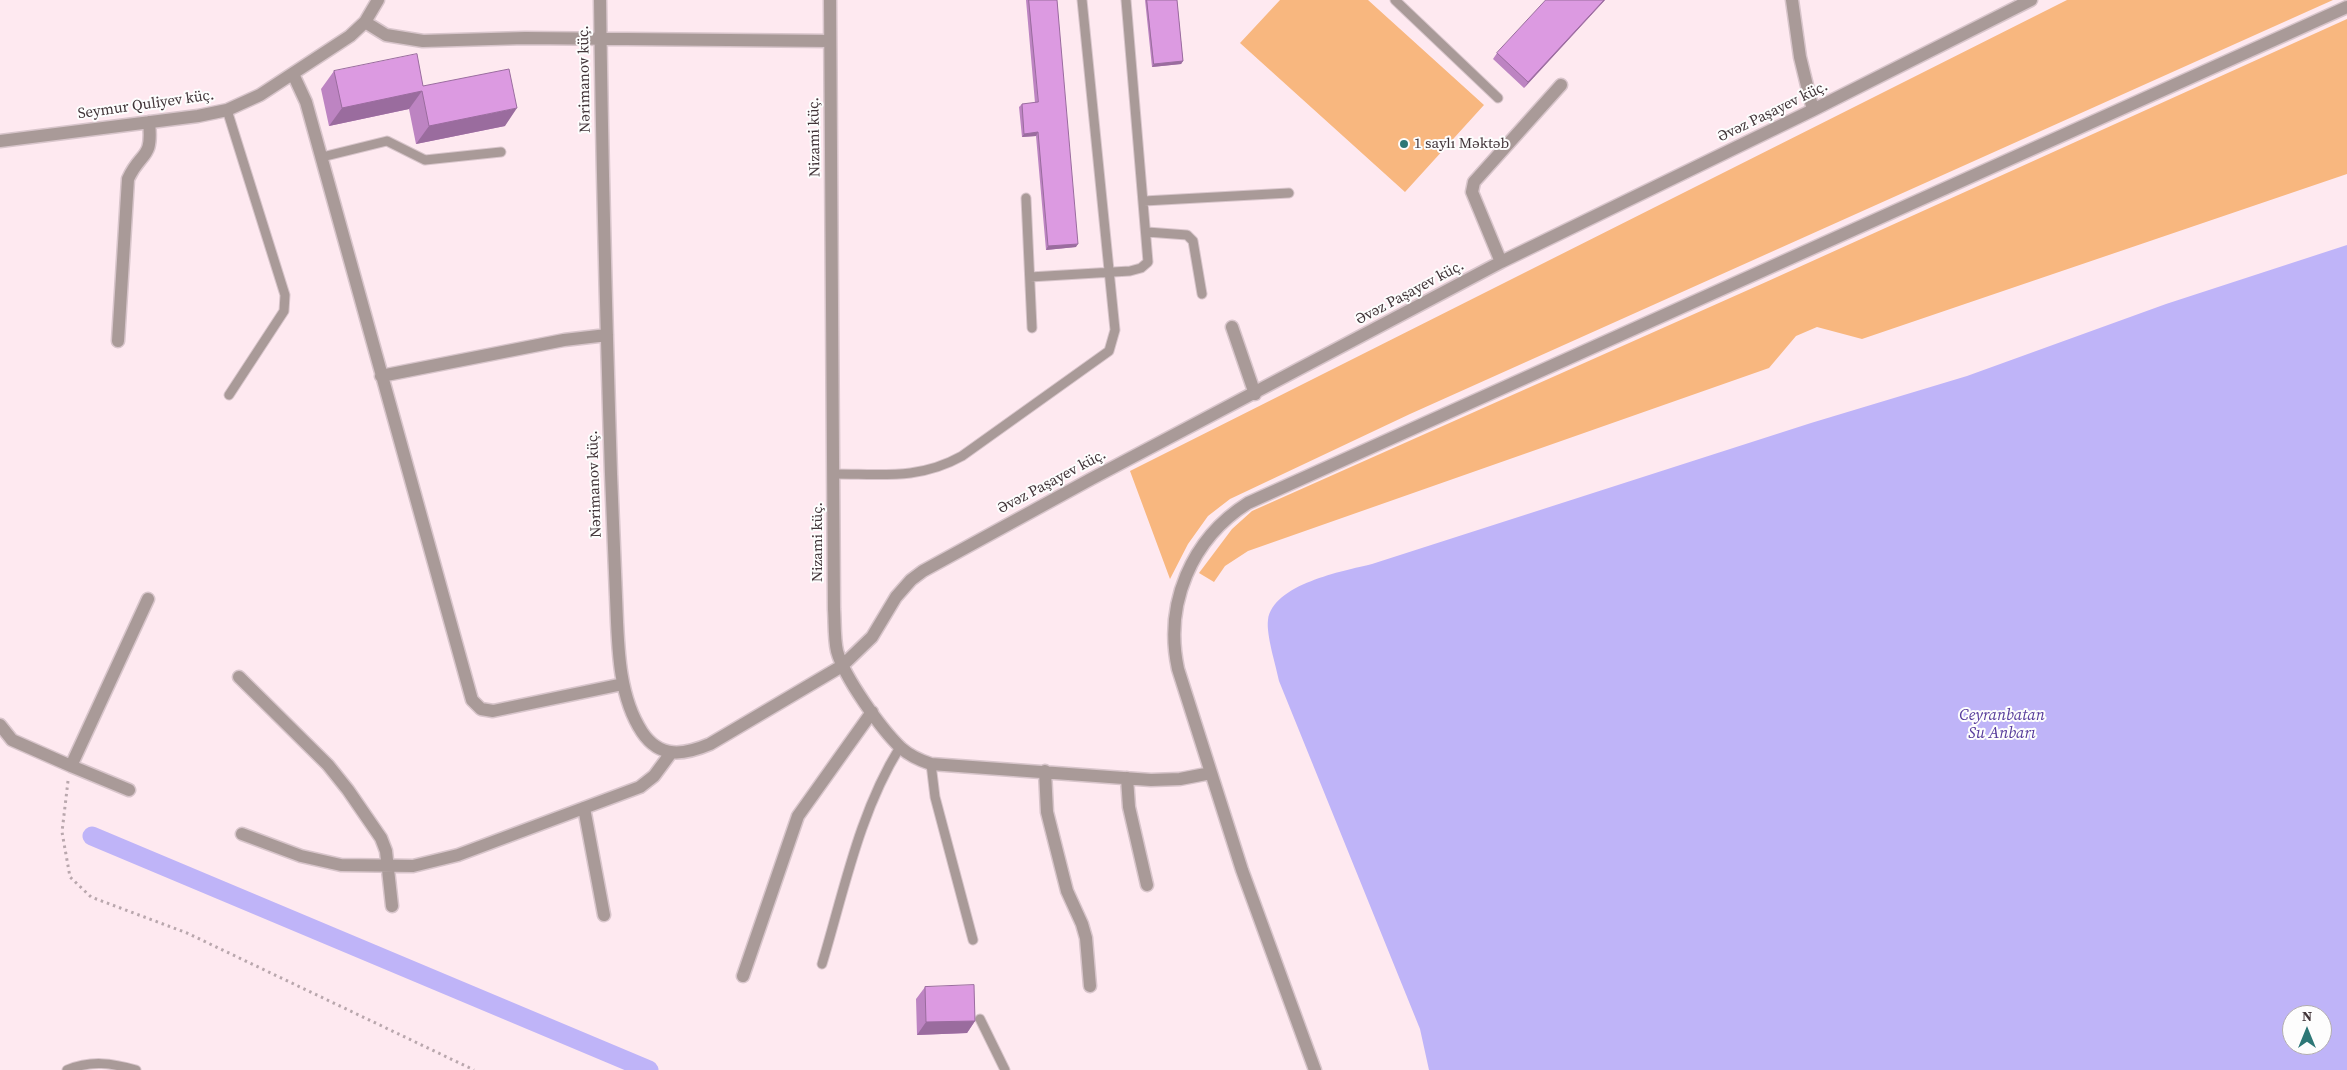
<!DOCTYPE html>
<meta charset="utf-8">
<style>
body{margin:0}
#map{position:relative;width:2347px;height:1070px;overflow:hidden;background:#fee9f0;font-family:"Source Serif 4",serif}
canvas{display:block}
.north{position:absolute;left:2282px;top:1005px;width:50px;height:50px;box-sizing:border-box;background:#fdfdfd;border:1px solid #b2adae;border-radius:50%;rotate:0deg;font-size:14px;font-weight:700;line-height:20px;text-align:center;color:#413438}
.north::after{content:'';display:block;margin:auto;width:18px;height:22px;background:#2d7776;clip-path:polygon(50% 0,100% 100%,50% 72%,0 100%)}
</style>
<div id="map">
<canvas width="2347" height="1070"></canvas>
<div class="north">N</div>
</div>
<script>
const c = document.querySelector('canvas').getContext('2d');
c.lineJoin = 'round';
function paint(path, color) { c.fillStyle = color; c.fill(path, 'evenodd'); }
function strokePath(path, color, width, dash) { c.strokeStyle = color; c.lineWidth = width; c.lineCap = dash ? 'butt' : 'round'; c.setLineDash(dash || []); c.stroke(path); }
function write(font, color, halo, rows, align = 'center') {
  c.font = font + ' "Source Serif 4",serif'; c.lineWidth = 4; c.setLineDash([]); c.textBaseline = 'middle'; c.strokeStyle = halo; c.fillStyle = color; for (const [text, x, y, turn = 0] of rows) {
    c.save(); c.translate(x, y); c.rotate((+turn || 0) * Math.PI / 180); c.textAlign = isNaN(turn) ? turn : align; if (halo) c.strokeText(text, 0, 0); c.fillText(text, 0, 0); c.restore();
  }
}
const green = new Path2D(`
 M1280,0h88l116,105 -79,87 -165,-149z
 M2067,0h266l-923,414 -180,85 -22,17 -20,28 -18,35 -40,-108z
 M2347,19v155l-485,165 -45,-12 -21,9 -27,32 -521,183 -23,15 -11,16 -15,-9 33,-44 20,-18 514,-229z`);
const water = new Path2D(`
 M2347,245v825h-918l-9,-41 -141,-348c-3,-16 -13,-46 -11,-61 5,-36 75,-49 104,-56l439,-141 156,-47 199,-72zM2292,1015h30v30h-30z`);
const canal = new Path2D(`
 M92,836l557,234`);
const path = new Path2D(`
 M68,781l-6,51 8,45 21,20 96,36 287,137`);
const service = new Path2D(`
 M1395,0l103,98
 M227,110l58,185 -1,16 -55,84
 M322,157l65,-16 38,19 76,-8
 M1026,198l6,130
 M1144,201l145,-8
 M1147,232l40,3 6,6 9,53
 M1030,277l100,-6 11,-3 7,-6 -22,-262
 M835,474c47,0 84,6 127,-18l147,-105 6,-21 -33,-330
 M931,764l4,33 38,143
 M822,964c22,-73 37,-151 78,-217
 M980,1019l25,51
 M67,1070c24,-10 45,-7 69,0`);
const minor = new Path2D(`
 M600,0c2,158 6,316 11,474 2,41 3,82 5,123 2,44 1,97 26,135 18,27 42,23 68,12l132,-78 30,-29 24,-40 15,-17 12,-9 168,-92 410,-217 312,-152 218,-110
 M830,0l4,609c1,13 0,29 3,42 7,26 44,78 64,97 9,8 18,12 30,16l220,16 29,-1 31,-6
 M1792,0l8,57 13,53
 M365,22l21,13 37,6 102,-3 305,3
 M293,74l13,28 166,598 9,9 12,2 130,-27
 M0,141l198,-25 29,-6 33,-15 90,-59 15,-14 13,-22
 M1501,262l-29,-70 2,-10 87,-97
 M1232,327l23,67
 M118,341l10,-162c13,-29 25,-18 21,-57
 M381,376l183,-36 43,-5
 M239,677l89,88 20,25 33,48 5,13 6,55
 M0,725l12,15 59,26 77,-167
 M71,766l58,24
 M1045,771l2,41 20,79 15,33 4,14 4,48
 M1127,778l2,29 18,78
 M584,808l20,107
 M242,834l59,22 40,9 72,1 45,-11 182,-68 14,-11 17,-23
 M743,976l55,-160 74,-104
 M1315,1070l-73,-200 -64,-201c-14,-65 13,-130 70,-166l1099,-496`);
const wall = new Path2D(`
 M1026,0h31l19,247 -30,3 -10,-114 -14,1 -3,-30 3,-3 13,-1z
 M1145,0h32l6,61 -2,3 -29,3z
 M1546,0h59l-81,88 -31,-29 4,-6z
 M334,71l89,15 82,40 -89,18 -7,-35 -80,17 -8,-37z
 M925,987l50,34 -8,12 -50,2 -1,-36z`);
const shadedWall = new Path2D(`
 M1604,0h1l-81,88 4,-6z
 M1183,61l-2,3 -29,3 2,-3z
 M422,91l-13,18 -80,17 13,-18z
 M517,108l-12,18 -89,18 13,-18z
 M1038,132l-2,4 -14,1 2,-3z
 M1078,244l-2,3 -30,3 2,-4z
 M975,1021l-8,12 -50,2 9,-13z`);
const building = new Path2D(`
 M1029,0h28l21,244 -30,2 -10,-114 -14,2 -2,-30 16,-2z
 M1147,0h30l6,61 -29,3z
 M1546,0h58l-76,82 -31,-29z
 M417,54l6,32 86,-17 8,39 -88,18 -7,-35 -80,17 -8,-37z
 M974,985l1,36 -49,1 -1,-35z`);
const markers = [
 [1404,144,5,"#2d7776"]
];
const streetNames = [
 ["Nərimanov küç.",585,79,-91],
 ["Seymur Quliyev küç.",146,105,-8],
 ["Əvəz Paşayev küç.",1773,112,-26],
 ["Nizami küç.",815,137,-91],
 ["Əvəz Paşayev küç.",1410,293,-28],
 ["Əvəz Paşayev küç.",1052,482,-28],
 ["Nərimanov küç.",595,484,-92],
 ["Nizami küç.",818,542,-90]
];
const poiNames = [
 ["1 saylı Məktəb",1414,144]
];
const waterNames = [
 ["Ceyranbatan",2002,716],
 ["Su Anbarı",2002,734]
];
paint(green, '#f8b77f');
paint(water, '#bfb4f8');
strokePath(canal, '#bfb4f8', 19);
strokePath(service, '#d8c5cb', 11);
strokePath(minor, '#d8c5cb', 15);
strokePath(path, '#b9a7ad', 3, [2.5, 4]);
strokePath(service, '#a99a98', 9);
strokePath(minor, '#a99a98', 12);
paint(wall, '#bd84c2');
paint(shadedWall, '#9a6c9e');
paint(building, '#dc9ae1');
strokePath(building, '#9a6c9e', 1);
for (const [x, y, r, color] of markers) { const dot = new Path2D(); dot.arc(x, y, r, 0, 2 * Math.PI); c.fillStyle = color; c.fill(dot); strokePath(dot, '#fdfdfd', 2); }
write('15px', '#413438', '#fdfdfd', streetNames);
write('15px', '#413438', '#fdfdfd', poiNames, 'left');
write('italic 16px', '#553a9a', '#fdfdfd', waterNames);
</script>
